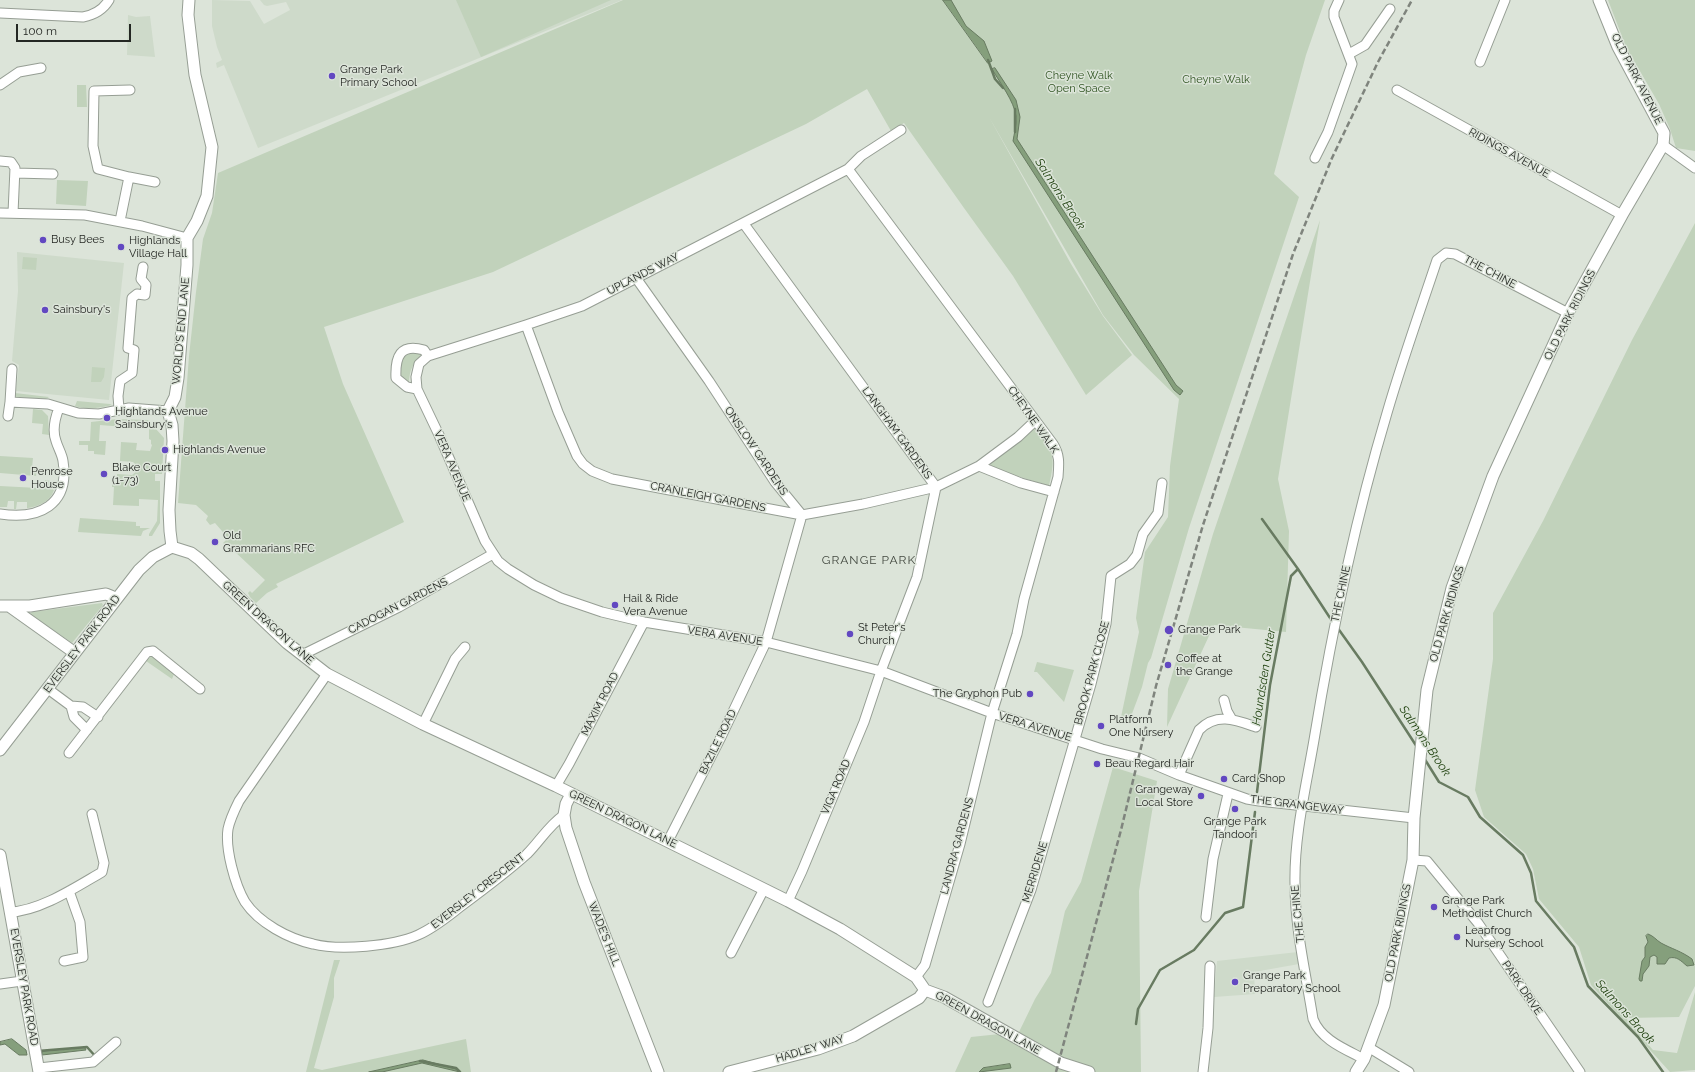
<!DOCTYPE html>
<style>
body{margin:0}
#map{position:relative;width:1695px;height:1072px;overflow:hidden;background:#dce4d9;font-family:Raleway,sans-serif}
canvas{display:block}
.scale{position:absolute;left:16px;top:24px;width:115px;height:18px;box-sizing:border-box;border:2px solid #242723;border-top:0;padding-left:5px;font-size:12px;line-height:14px;white-space:nowrap;color:#242723;-webkit-text-stroke:3px #dce4d9;paint-order:stroke}
</style>
<div id="map">
<canvas width="1695" height="1072"></canvas>
<div class="scale">100 m</div>
</div>
<script>
const c = document.querySelector('canvas').getContext('2d');
c.lineJoin = 'round';
function paint(path, color) { c.fillStyle = color; c.fill(path, 'evenodd'); }
function strokePath(path, color, width, dash) { c.strokeStyle = color; c.lineWidth = width; c.lineCap = dash ? 'butt' : 'round'; c.setLineDash(dash || []); c.stroke(path); }
function write(font, color, halo, rows, align = 'center') {
  c.font = font + ' Raleway,sans-serif'; c.lineWidth = 3; c.setLineDash([]); c.textBaseline = 'middle'; c.strokeStyle = halo; c.fillStyle = color; for (const [text, x, y, turn = 0] of rows) {
    c.save(); c.translate(x, y); c.rotate((+turn || 0) * Math.PI / 180); c.textAlign = isNaN(turn) ? turn : align; if (halo) c.strokeText(text, 0, 0); c.fillText(text, 0, 0); c.restore();
  }
}
const built = new Path2D(`
 M212,0l38,1 14,23 26,-14 -4,-8 -19,4 -3,-1 -4,-5h362l-364,148 -34,-83 -7,3 -1,-5 6,-3 -5,-13 -5,-21z
 M128,15l8,2 14,-1 5,41 -28,-2z
 M17,252l107,11 -15,137 -93,-9 3,-26 -7,-4 6,-70z
 M1298,952l1,12 -45,8 1,22 -41,3 3,-36z`);
const green = new Path2D(`
 M456,0h155l-130,57z
 M623,0h702l-19,55 -32,119 25,23 -110,331 -38,130 -3,5 -6,24 -12,32 -9,-2 18,-85 -3,-14 9,-66 23,-35 2,-51 9,-67 -45,-44 -31,-40 -114,-198 82,147 32,52 29,39 -46,40 -73,-119 -49,-68 -60,-85 -13,8 -24,-42 -61,35 -313,148 -169,55 19,57 61,138 -128,62 2,3 -11,6 -11,10 -6,-6 -2,-4 2,-2 2,2 13,-13 -32,-30 -10,-7 5,-5 -13,-15 -5,2 -4,-5 2,-4 -12,-11 -18,-2 11,-147 7,-64 7,-53 9,-26 6,-40z
 M1608,0h87v151l-19,-3 -6,-19 -11,-25 -33,-57z
 M77,85h9l1,22h-10z
 M57,180l31,1 -2,25 -30,-2z
 M1320,220l-42,259 11,52 -3,101 -72,-7 -47,102 1,-38 45,-155z
 M1695,223v763l-16,31 -53,1 27,32 24,3 18,-61v78l-25,2 -79,-87 -12,-38 -40,-48 -6,-30 -7,-15 -42,-37 -9,-27 18,-131v-46l50,-92 89,-181z
 M23,257l14,1 -1,12 -14,-1z
 M412,350l12,4c-10,6 -15,16 -15,29 -13,-6 -11,-16 -8,-27z
 M92,367l13,1 -1,9 -3,5h-10z
 M15,393l34,4 -3,2 -31,-2z
 M77,401l33,3 2,1c-11,3 -26,5 -37,1z
 M33,409l9,1 6,6 1,19 -7,-1 1,-10 -11,-1z
 M117,419l31,1 16,18 -2,36h-7v7h5v42l-8,13h-3v-2l8,-13 1,-21 -19,-1v7l-26,-1 1,-18h-2v-4h5v-9l15,1 5,-4v-5l-4,-4 -13,-1 1,-19 16,1 -1,7 14,1 2,-6 -1,-1v-4l-2,-1v-15l-11,-1 -1,5 -37,-3 -1,16h7l-1,14 -11,-1v-3h-6v-6h-9v-4h11l1,-19z
 M1034,428c20,26 22,26 15,58l-54,-17 -5,-5 1,-5z
 M0,456l33,2 -1,10 5,1 -1,7 -36,-3z
 M45,480l6,1 -2,7 5,2c-4,12 -15,16 -26,18h-1v-6h-10l-1,7h-2v-8h-6l-1,6h-7v-21l38,2 1,-3h6z
 M80,518l56,4v4h4v2h10l-7,3 -2,5 -63,-4z
 M102,603l1,2 -31,38 -42,-29 2,-2z
 M152,656l4,1 18,17 -2,5 -26,-18z
 M1037,662l37,8 -10,32 -27,-30h-3z
 M1113,767l44,14 -18,110 2,181h-186l16,-35 48,-5 16,-33 16,-26 14,-62 16,-29z
 M334,960h6l-6,18v19l-20,71 8,2 144,-31 5,33h-165z`);
const water = new Path2D(`
 M943,0h8l15,26 18,15 8,20 -4,2z
 M995,68l21,32 4,17 -3,22 159,246 7,6 -3,4 -6,-5 -161,-249c1,-7 4,-17 3,-25 -2,-15 -16,-33 -24,-47z
 M1648,934c6,2 8,6 13,9 11,6 20,8 31,16l2,6 -7,1c-6,-5 -10,-10 -18,-8l-4,6h-8v-7l-3,-2 -4,2 -1,9 -6,8 -1,7h-2l-1,-2 3,-18 3,-4v-10l3,-5 -2,-6z
 M12,1039l14,11 1,5h-8l-14,-11 -5,1v-3z
 M85,1048l1,2 -44,5v-3z
 M423,1060l33,9 4,3 -38,-9 -40,9h-13z
 M1010,1064l1,4 -32,4 4,-4z`);
const stream = new Path2D(`
 M988,60l7,19 8,9
 M1015,132v-23
 M1262,519l36,50 34,52
 M1337,627l25,35 55,85
 M1424,758l15,24 29,15 12,20 43,38 8,18 5,28 38,46 14,39 50,51 25,35
 M1257,792l13,-107 21,-109 7,-7
 M1136,1024l2,-15 22,-39 34,-20 31,-37 18,-6 12,-95
 M38,1051l49,-4 9,10
 M420,1061l36,7 4,4`);
const minor = new Path2D(`
 M0,13l83,4c11,-2 20,-7 26,-17
 M1349,54l16,-9 25,-36
 M1480,62l25,-62
 M0,85l19,-13 22,-4
 M1397,90l225,125
 M901,130l-40,26 -13,13 -266,137 -56,19 -98,31 -9,8 -3,13 1,12 22,46 46,106 13,20 10,8 26,16 27,13 41,14 42,10 122,20 115,29 111,42 110,36 37,9 40,17 68,24 12,2 155,17
 M1663,145l32,23
 M1315,158l13,-26 24,-68 -18,-47v-6l5,-11
 M0,161l11,1 4,6 -2,45
 M848,169l205,275c7,11 6,20 5,33l-34,122 -7,35 -25,79 -32,131 -35,121 -9,12
 M15,173l38,1
 M129,177l26,5
 M0,213l85,2 57,11 45,12
 M120,221l9,-44 -31,-8 -5,-23 1,-55 36,-1
 M744,224l192,263 -19,90 -36,94 -17,51 -62,149 -14,30
 M636,278l73,103 66,101 27,33 -36,127 -45,95 -53,104
 M526,325l32,87 19,44 6,8 9,7 20,8 110,21 80,15 61,-11 73,-17 43,-21 39,-29 17,-16
 M12,369l-2,33 38,2 30,9 21,1 30,-6 39,3
 M417,389l-10,-2 -11,-9c-1,-21 4,-35 28,-28l4,6
 M119,409l-1,-13 2,-15 12,-8 2,-23 -6,-2 4,-50 5,-4 8,1 1,-10 -5,-6 2,-12
 M8,416l2,-14
 M979,466l42,17 33,9
 M0,514c39,6 70,-9 63,-53 -1,-7 -5,-13 -7,-20 -4,-11 -1,-23 3,-33
 M302,655l97,-48 94,-53
 M327,674l-88,127c-5,10 -9,18 -11,28 -3,20 7,56 17,73 14,21 44,37 68,42 27,7 80,2 105,-9 16,-7 29,-18 42,-28 23,-17 46,-34 67,-53 13,-13 22,-29 37,-39
 M48,689l23,17 3,11 13,13
 M1224,700l3,11 4,7
 M71,706l12,1 15,10
 M423,724l32,-65 10,-12
 M69,753l78,-101 6,-1 47,38
 M1179,775l20,-45c18,-18 37,-10 57,-3
 M556,786l13,-22 75,-142
 M1413,860l14,1 51,62 102,149
 M10,912c30,-1 66,-25 92,-40l2,-9 -12,-49
 M1206,917l7,-58 15,-65
 M731,953l33,-64
 M64,961l19,-4 -3,-35 -11,-31
 M0,984l22,-3
 M988,1002l43,-112 60,-206 15,-60 5,-48 19,-12 7,-9 6,-21 15,-21 4,-30
 M1368,1047l41,25
 M1364,1059c-19,-10 -43,-19 -51,-40 -7,-45 -18,-90 -18,-135 -1,-48 11,-97 19,-144 18,-110 41,-220 73,-327 15,-52 33,-102 50,-153l9,-7 9,1 113,59
 M39,1068l54,-6 23,-20
 M1203,1072l5,-44 2,-62`);
const tertiary = new Path2D(`
 M172,547l19,6 8,6 88,84 40,31 96,50 133,62 232,115 52,28 76,48 9,13 19,7 117,66 28,9
 M172,547l-2,-16 -1,-21 4,-69 -1,-16 -4,-14 7,-14 3,-19 9,-113v-27l10,-17 10,-25 5,-49 -17,-72 -7,-60 1,-15
 M0,606h30l76,-12 5,2 5,3
 M9,606l66,47
 M0,750l139,-180 14,-13 19,-10
 M571,794l-5,10 -2,11 2,13 18,54 74,190
 M0,855l39,217
 M729,1072l89,-23 35,-13 66,-38 6,-8
 M1356,1072l8,-13 20,-54 29,-145 1,-42 13,-128 25,-102 41,-112 75,-163 54,-98 41,-70 1,-12 -46,-86 -19,-47`);
const rail = new Path2D(`
 M1056,1072l65,-242 35,-144 47,-161 90,-271 39,-96 46,-96 34,-62`);
const markers = [
 [332,76,4,"#6248c1"],
 [43,240,4,"#6248c1"],
 [121,247,4,"#6248c1"],
 [45,310,4,"#6248c1"],
 [107,418,4,"#6248c1"],
 [165,450,4,"#6248c1"],
 [104,474,4,"#6248c1"],
 [23,478,4,"#6248c1"],
 [215,542,4,"#6248c1"],
 [615,605,4,"#6248c1"],
 [1169,630,5,"#6248c1"],
 [850,634,4,"#6248c1"],
 [1168,665,4,"#6248c1"],
 [1030,694,4,"#6248c1"],
 [1101,726,4,"#6248c1"],
 [1097,764,4,"#6248c1"],
 [1224,779,4,"#6248c1"],
 [1201,796,4,"#6248c1"],
 [1235,809,4,"#6248c1"],
 [1434,907,4,"#6248c1"],
 [1457,937,4,"#6248c1"],
 [1235,982,4,"#6248c1"]
];
const poiNames = [
 ["Grange Park",340,70],
 ["Primary School",340,83],
 ["Busy Bees",51,240],
 ["Highlands",129,241],
 ["Village Hall",129,254],
 ["Sainsbury's",53,310],
 ["Highlands Avenue",115,412],
 ["Sainsbury's",115,425],
 ["Highlands Avenue",173,450],
 ["Blake Court",112,468],
 ["(1-73)",112,481],
 ["Penrose",31,472],
 ["House",31,485],
 ["Old",223,536],
 ["Grammarians RFC",223,549],
 ["Hail & Ride",623,599],
 ["Vera Avenue",623,612],
 ["St Peter's",858,628],
 ["Church",858,641],
 ["Grange Park",1178,630],
 ["Coffee at",1176,659],
 ["the Grange",1176,672],
 ["The Gryphon Pub",1022,694,"right"],
 ["Platform",1109,720],
 ["One Nursery",1109,733],
 ["Beau Regard Hair",1105,764],
 ["Card Shop",1232,779],
 ["Grangeway",1193,790,"right"],
 ["Local Store",1193,803,"right"],
 ["Grange Park",1235,822,"center"],
 ["Tandoori",1235,835,"center"],
 ["Grange Park",1442,901],
 ["Methodist Church",1442,914],
 ["Leapfrog",1465,931],
 ["Nursery School",1465,944],
 ["Grange Park",1243,976],
 ["Preparatory School",1243,989]
];
const parkNames = [
 ["Cheyne Walk",1079,76],
 ["Open Space",1079,89],
 ["Cheyne Walk",1216,80]
];
const streetNames = [
 ["OLD PARK AVENUE",1637,79,63],
 ["RIDINGS AVENUE",1509,153,29],
 ["THE CHINE",1490,272,28],
 ["UPLANDS WAY",643,274,-27],
 ["OLD PARK RIDINGS",1570,315,-63],
 ["WORLD'S END LANE",181,331,-85],
 ["CHEYNE WALK",1033,420,55],
 ["LANGHAM GARDENS",897,433,54],
 ["ONSLOW GARDENS",756,451,56],
 ["VERA AVENUE",452,466,67],
 ["CRANLEIGH GARDENS",708,497,11],
 ["THE CHINE",1341,594,-78],
 ["CADOGAN GARDENS",398,606,-27],
 ["OLD PARK RIDINGS",1447,614,-74],
 ["GREEN DRAGON LANE",268,623,42],
 ["VERA AVENUE",725,636,9],
 ["EVERSLEY PARK ROAD",82,644,-53],
 ["BROOK PARK CLOSE",1092,673,-75],
 ["MAXIM ROAD",600,704,-63],
 ["VERA AVENUE",1035,727,17],
 ["BAZILE ROAD",718,742,-64],
 ["VIGA ROAD",836,787,-67],
 ["THE GRANGEWAY",1297,805,7],
 ["GREEN DRAGON LANE",623,819,26],
 ["LANDRA GARDENS",957,846,-75],
 ["MERRIDENE",1035,872,-73],
 ["EVERSLEY CRESCENT",478,891,-38],
 ["THE CHINE",1298,914,-96],
 ["OLD PARK RIDINGS",1398,933,-79],
 ["WADE'S HILL",604,934,68],
 ["EVERSLEY PARK ROAD",24,987,80],
 ["PARK DRIVE",1522,988,56],
 ["GREEN DRAGON LANE",988,1023,29],
 ["HADLEY WAY",810,1049,-17]
];
const waterNames = [
 ["Salmons Brook",1060,194,57],
 ["Houndsden Gutter",1264,677,-81],
 ["Salmons Brook",1425,741,56],
 ["Salmons Brook",1625,1012,48]
];
const neighbourhoodNames = [
 ["GRANGE PARK",869,560]
];
paint(built, '#cedaca');
paint(green, '#c1d2bb');
paint(water, '#859f7c');
strokePath(water, '#687b61', 1);
strokePath(stream, '#687b61', 2.5);
strokePath(minor, '#969e94', 11);
strokePath(tertiary, '#969e94', 13);
strokePath(minor, '#fff', 9);
strokePath(tertiary, '#fff', 11);
strokePath(rail, '#7f847d', 2.5, [6, 3]);
for (const [x, y, r, color] of markers) { const dot = new Path2D(); dot.arc(x, y, r, 0, 2 * Math.PI); c.fillStyle = color; c.fill(dot); strokePath(dot, '#dce4d9', 1.5); }
write('11px', '#242723', '#dce4d9', poiNames, 'left');
write('11px', '#315523', '#dce4d9', parkNames);
write('11px', '#242723', '#dce4d9', streetNames);
write('italic 12px', '#183b07', '#dce4d9', waterNames);
c.letterSpacing = '1px';
write('12px', '#434940', '#dce4d9', neighbourhoodNames);
c.letterSpacing = '0px';
</script>
